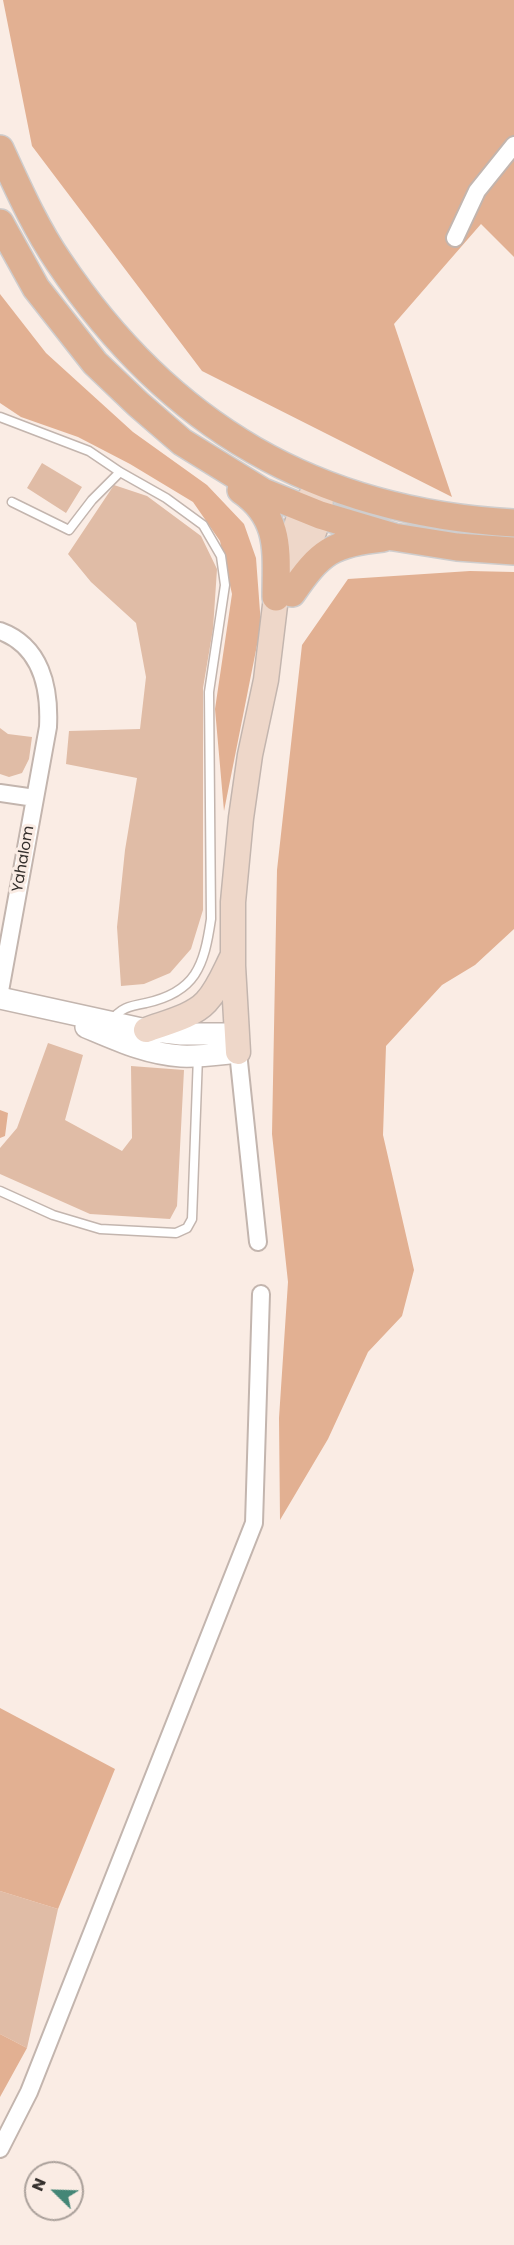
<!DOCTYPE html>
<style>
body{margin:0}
#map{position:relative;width:514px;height:2245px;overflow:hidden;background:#faece4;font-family:Poppins,sans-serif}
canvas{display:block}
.north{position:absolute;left:24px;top:2161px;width:60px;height:60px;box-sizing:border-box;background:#faece4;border:2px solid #aba19b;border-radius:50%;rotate:293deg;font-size:16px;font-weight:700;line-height:24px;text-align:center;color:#35302d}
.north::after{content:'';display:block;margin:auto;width:21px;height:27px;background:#448676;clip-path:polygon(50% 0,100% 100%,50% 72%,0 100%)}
</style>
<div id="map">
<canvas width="514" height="2245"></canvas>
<div class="north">N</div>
</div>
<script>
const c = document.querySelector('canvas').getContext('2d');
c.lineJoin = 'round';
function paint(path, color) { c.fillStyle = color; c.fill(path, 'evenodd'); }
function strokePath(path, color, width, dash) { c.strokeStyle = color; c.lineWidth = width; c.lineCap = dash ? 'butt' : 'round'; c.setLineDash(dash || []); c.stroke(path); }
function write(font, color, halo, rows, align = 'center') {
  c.font = font + ' Poppins,sans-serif'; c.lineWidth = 6; c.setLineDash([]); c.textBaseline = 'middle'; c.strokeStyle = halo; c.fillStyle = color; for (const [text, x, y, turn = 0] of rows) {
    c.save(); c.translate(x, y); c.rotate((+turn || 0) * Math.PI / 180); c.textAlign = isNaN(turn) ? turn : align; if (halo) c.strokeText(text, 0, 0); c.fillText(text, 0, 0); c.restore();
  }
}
const green = new Path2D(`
 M42,463l40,24 -16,26 -39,-25z
 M114,485l33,11 54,40 16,33 -4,60 -10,59v222l-12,39 -21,24 -26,11 -23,2 -4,-59 8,-77 12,-72 -71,-14 3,-33 71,-2 6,-52 -10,-54 -45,-41 -23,-28z
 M0,728l8,6 24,3 -3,22 -7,14 -13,4 -9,-3z
 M48,1043l35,12 -18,65 57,31 10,-13 -1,-72 53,4 -7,136 -7,13 -80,-5 -90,-40v-26l17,-20z
 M0,1891l58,18 -31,139 -27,-14z`);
const forest = new Path2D(`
 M3,0h511v257l-33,-33 -87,100 58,173 -250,-126 -170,-225z
 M0,294l46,59 87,79 74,53 37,39 12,34 5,67 -37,186 -9,-102 17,-115 -12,-53 -27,-39 -63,-38 -52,-27 -57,-20 -21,-14z
 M470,571l44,1v357l-39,36 -33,20 -56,61 -3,89 31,135 -12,46 -34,36 -40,87 -48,81 -1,-102 9,-136 -16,-148 5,-264 25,-225 46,-66z
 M0,1110l8,3 -3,23 -5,2z
 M0,1708l115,61 -57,140 -58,-18z
 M0,2034l27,14 -27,49z`);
const service = new Path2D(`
 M0,417l89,34 31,21 46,26 37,27 18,31 4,29 -16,107 2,227c-7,47 -15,73 -65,84 -16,3 -27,5 -35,19
 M12,502l57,28 23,-30 28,-28
 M0,1191l53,24 47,14 76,4 11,-5 5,-9 6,-163`);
const minor = new Path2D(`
 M455,238l22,-47 37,-46
 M0,631c41,15 50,56 48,96l-48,264
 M0,793l35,5
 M238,1052l20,190
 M0,2149l29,-57 225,-569 7,-229`);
const tertiary = new Path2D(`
 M0,998l146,32 35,4h56
 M86,1027c31,13 61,27 95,29 18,1 38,-2 57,-4`);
const secondary = new Path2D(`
 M295,585l25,-70 1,-20
 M146,1030c18,-7 46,-13 60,-28 12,-13 18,-29 26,-45
 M238,1052l-5,-86v-64l8,-84 9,-63 16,-75 10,-83 12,-46 14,-43 19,-25`);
const primary = new Path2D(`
 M0,149c18,39 35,78 59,113 110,164 257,250 455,261
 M0,223l36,65 59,75 43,41 44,38 81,50 57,23 74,22 63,10 57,4
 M241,490c41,28 35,63 35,107
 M292,593c28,-41 40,-50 91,-55`);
const streetNames = [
 ["Yahalom",24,859,-80]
];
paint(green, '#e0bca6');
paint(forest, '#e2b092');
strokePath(service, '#c3b5ae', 11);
strokePath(minor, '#c3b5ae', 20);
strokePath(tertiary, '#c3b5ae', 24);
strokePath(secondary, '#c3b5ae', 27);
strokePath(primary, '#cfcdcd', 30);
strokePath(service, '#fff', 8);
strokePath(minor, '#fff', 16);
strokePath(tertiary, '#fff', 21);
strokePath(secondary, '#eed7c9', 24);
strokePath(primary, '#ddb093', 27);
write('15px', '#35302d', '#faece4', streetNames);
</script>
